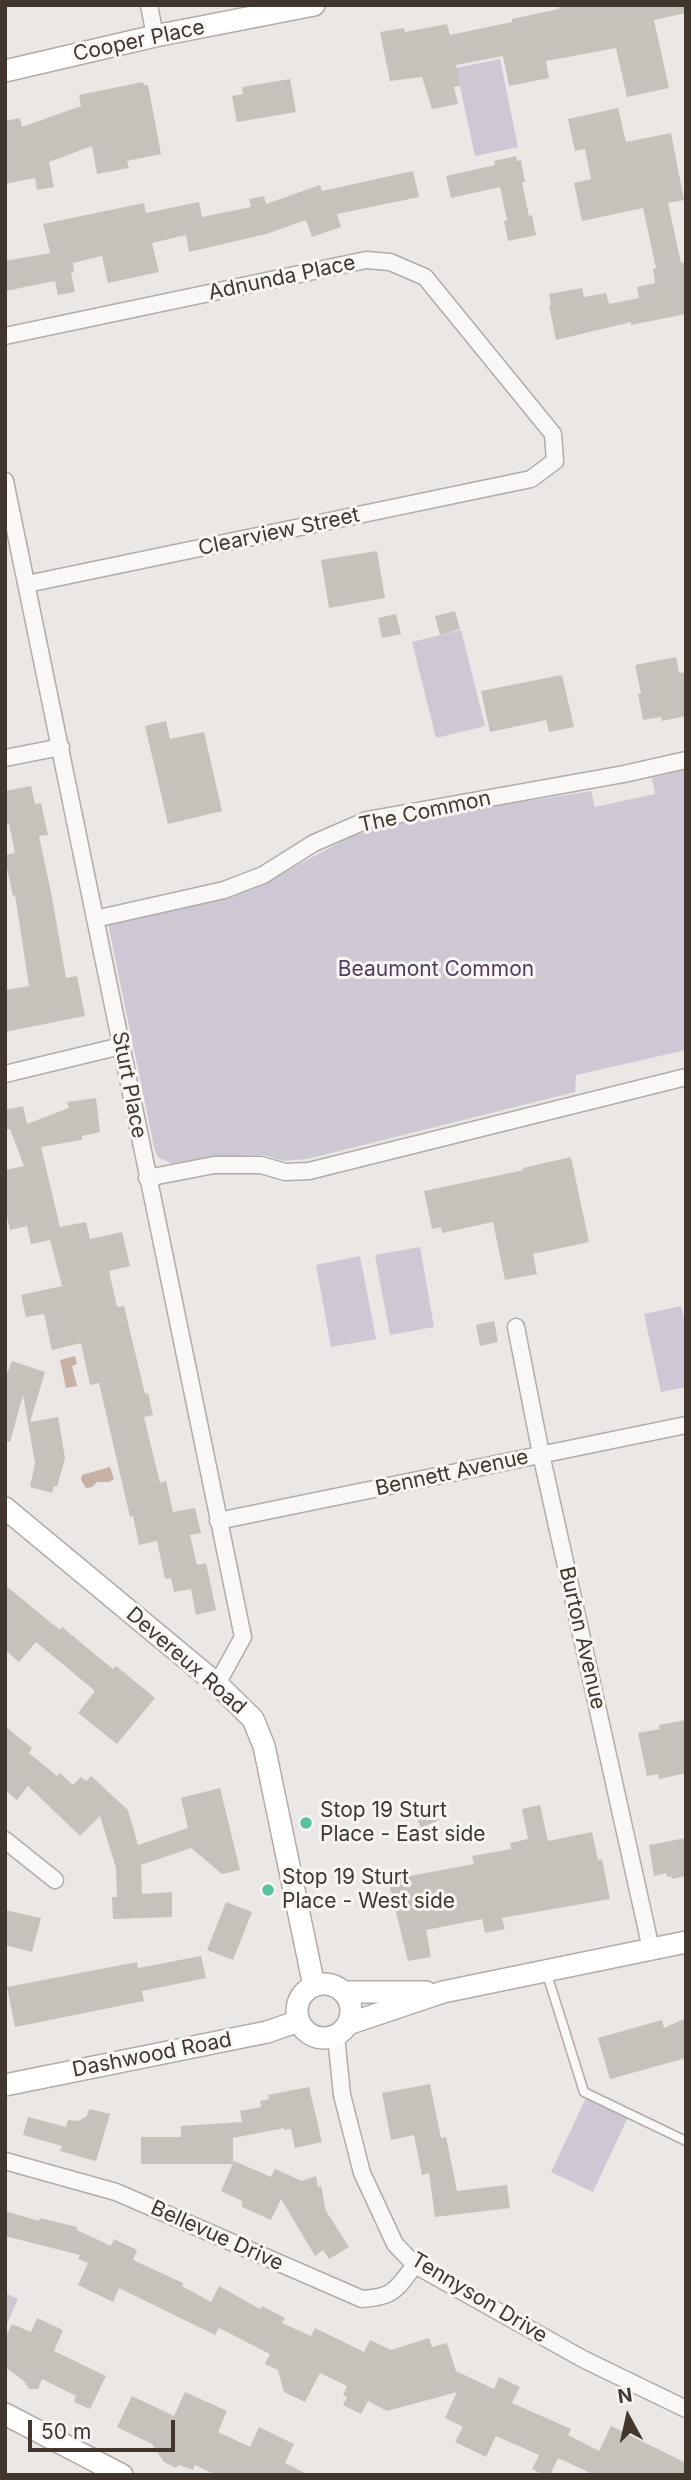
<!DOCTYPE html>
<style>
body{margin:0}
#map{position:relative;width:691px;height:2480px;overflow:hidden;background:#ebe7e5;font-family:Inter,sans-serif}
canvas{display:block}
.frame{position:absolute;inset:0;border:7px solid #42372e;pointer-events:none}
.north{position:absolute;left:593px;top:2382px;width:70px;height:70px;-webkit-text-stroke:5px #f8f6f4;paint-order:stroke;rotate:352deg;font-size:19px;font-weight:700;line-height:28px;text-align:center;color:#42372e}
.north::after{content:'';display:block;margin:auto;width:24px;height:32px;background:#42372e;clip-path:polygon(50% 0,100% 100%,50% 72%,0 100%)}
.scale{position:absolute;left:28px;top:2420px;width:147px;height:32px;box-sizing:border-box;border:4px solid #42372e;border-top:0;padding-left:9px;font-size:21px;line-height:24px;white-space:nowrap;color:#42372e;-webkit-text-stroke:5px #f8f6f4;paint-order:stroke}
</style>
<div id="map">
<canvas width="691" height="2480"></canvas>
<div class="frame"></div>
<div class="north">N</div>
<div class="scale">50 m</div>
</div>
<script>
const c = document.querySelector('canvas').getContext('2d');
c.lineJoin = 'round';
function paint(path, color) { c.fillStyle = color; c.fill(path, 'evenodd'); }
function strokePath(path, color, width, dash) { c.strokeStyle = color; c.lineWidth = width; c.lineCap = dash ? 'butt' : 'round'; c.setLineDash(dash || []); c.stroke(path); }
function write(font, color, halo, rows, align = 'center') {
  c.font = font + ' Inter,sans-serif'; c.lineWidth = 6; c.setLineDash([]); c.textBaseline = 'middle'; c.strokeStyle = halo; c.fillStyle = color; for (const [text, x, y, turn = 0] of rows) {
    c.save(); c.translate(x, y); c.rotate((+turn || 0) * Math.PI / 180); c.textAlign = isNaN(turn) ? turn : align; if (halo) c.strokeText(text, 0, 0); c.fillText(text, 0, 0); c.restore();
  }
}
const green = new Path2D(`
 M500,59l18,88 -43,9 -19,-88z
 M461,630l24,96 -49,12 -24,-96z
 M686,769v281l-110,25 -1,17 -268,67 -24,2 -19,-6 -52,2 -39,7 -14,-6 -4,-7 -48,-232 123,-23 32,-12 90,-48 50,-15 189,-30 4,16 60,-13 -3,-16z
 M420,1247l14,80 -44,8 -15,-80z
 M360,1256l16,83 -45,8 -15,-82z
 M681,1306l5,21v60l-25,5 -17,-78z
 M586,2098l42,19 -35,75 -42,-20z
 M5,2293l13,6 -13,29z`);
const water = new Path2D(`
 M75,1356l2,8 -5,2 5,20 -11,2 -6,-28z
 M110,1467l4,12 -5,3h-12l-5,5 -6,1 -5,-8 1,-5z`);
const building = new Path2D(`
 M558,5h128v8l-32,7 15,68 -42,9 -11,-49 -70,13 3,17 -40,8 -6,-30 -47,9 4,21 -6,1 4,17 -26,5 -10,-32 -32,4 -10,-49 24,-4 1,4 42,-8 3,11 62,-13v-3l47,-10z
 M290,79l6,33 -59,10 -5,-26 11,-2 -1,-7z
 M143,82l1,3h4l13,69 -34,7 2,7 -32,6 -5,-28 -43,16 5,25 -17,3 -2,-12 -30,6v-63l15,-3 2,9 59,-21 -2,-11z
 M618,108l8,34 45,-9 13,67 -16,3 13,60 5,-1v52l-55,11v-3l-75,18 -7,-35h2l-2,-11 33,-6 2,9 22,-4 3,11 30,-6 -2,-11 18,-4 -2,-14 3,-1 -13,-60 -61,13 -8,-38 17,-4 -6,-30 -10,2 -7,-32z
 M516,156l1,5 4,-1 4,22h-3l7,34 3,-1 4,20 -28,6 -4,-20 3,-1 -7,-33 -49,11 -5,-22 49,-11 -1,-4z
 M413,171l6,26 -82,17 4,13 -29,10 -6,-17 -40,14 -77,18 -3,-17 -34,8 7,29 -51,11 -6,-27 -29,7 1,9 -3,1 4,19 -17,3 -3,-14 -50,10v-30l45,-8 -7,-29 101,-21 2,10 53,-11 3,15 49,-10 -2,-8 15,-3 2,8 54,-19 2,6z
 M377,551l8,47 -56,10 -8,-48z
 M455,611l5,18 -20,6 -5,-19z
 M396,614l5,20 -19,4 -4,-20z
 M676,657l3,16 7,-1v44l-24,5 -1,-4 -18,3 -5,-26 3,-1 -6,-28z
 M562,675l12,52 -25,5 -3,-12 -56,12 -9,-41z
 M166,721l4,18 34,-7 18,79 -54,13 -23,-98z
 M31,786l4,18 6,-1 7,32 -9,1 13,61 14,81 11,-2 8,40 -80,16v-42l24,-4 -14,-91 -2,1 -8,-37v-4l10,-2 -6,-29 -4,1v-34z
 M96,1098l4,34 -18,4v4l-41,7 19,80 26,-5 4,17 32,-7 8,34 -21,5 8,36 7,-1 21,88 3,-1 5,22 -9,2 16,66 6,-2 7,31 22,-4 6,25 -11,2 7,30 9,-2 10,47 -20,5 -5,-26 -17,3 -3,-14 -6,1 -8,-38 -18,4 -6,-29 -3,1 -31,-134 -9,2 -9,-42 -29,7 -8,-36 -18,3 -5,-22 41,-9 -12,-46 -19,4 -4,-18 -17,4 -5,-23v-37l19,-4 -14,-37 -5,1v-20l18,-4 4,18 42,-16 -2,-6z
 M571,1157l18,85 -56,12 4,20 -32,6 -12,-58 -51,11 -1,-6 -9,2 -8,-38 100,-21 -1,-2z
 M494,1321l4,21 -18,4 -4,-21z
 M12,1361l33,11 -15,50 28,-5 7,41 -8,29 -3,-1 -2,7 -22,-6 5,-24 -12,-68 -13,47 -5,-1v-62z
 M5,1585l55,45 2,-3 51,42 3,-3 39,32 -38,46 -39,-31 17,-22 -59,-49 -17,20 -14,-12z
 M686,1720v53l-27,6 -1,-5 -11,2 -9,-43 22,-4 -1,-4z
 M5,1726l27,22 -3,5 28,23 3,-3 13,12 8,-8 5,4 5,-5 37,34 10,35 50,-17 -7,-30 39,-10 20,82 -18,4 -31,-26 -50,17 1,29 30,-2v25l-59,2 -1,-22h5l-1,-29 -16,-52 -20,20 -52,-50 -11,14 -12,-10z
 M430,1801l9,19 -18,8 -8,-19z
 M540,1805l8,36 44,-9 6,28 4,-1 8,40 -108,19 3,11 -20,4 -3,-14 -56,11 5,27 -23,4 -20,-81 86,-16 -2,-8 39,-7 -1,-6 18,-4 -6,-30z
 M686,1838v38l-14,3 -1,-3 -4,1 -1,-4 -12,3 -5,-31z
 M226,1902l26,10 -19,48 -26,-10z
 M5,1910l36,8 -9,34 -27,-7z
 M201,1956l5,22 -64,13 2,10 -129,26 -8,-40 130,-25 1,6z
 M686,2018v40l-76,21 -12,-41 64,-18 2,8z
 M430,2084l11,54 5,-1 11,54 50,-6 3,23 -75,9 -6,-44 -7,2 -8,-40 -23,5 -9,-47z
 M309,2087l13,55 -27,6 -4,-19 -7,1v-2l-51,10v26h-92v-27h40v-11l61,-4 -2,-11 21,-4 -1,-6 9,-2 -1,-4z
 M89,2109l21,5 -14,47 -36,-10 2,-5 -39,-11 5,-18 38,10 2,-7 10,1 9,-5z
 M234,2161l37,16 4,-8 27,12 14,-5 2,11 3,-1 5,25 23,36 -20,12 -6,-9 -8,6 -34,-57 -10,21 -29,-13v-6l-21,-10z
 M5,2211l34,10 1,-3 37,9v3l34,16 3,-7 23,11 -4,10 50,23 -1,3 29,16 8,-16 41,23 2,-3 23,12 -3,5 29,13 4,-8 49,24 6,-12 21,10 38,-12 3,9 15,-4 9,28 38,18 5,-12 21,10 -8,16 59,26 -3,6 31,16 12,-25 75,37v12h-91l-37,-17 -8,17h-6l-12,-6 7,-14 -43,-19 -10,21 -31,-15 8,-15 -18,-9 12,-26 -70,19 -19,-10 -7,13 -18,-9 4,-8 -4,-2 4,-9 -27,-13 -15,29 -21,-10 -6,-22 -13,-6 5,-10 -51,-26 -4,7 -96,-47 -6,14 -35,-17 10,-22 -10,-4 2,-4 -75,-19z
 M37,2318l26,12 -9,21 52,25 -16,33 -16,-7 2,-6 -34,-17 -4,10h-9l-5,-8 -19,-14v-28l7,-15 19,8z
 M185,2392l42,19 -9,21 32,15 9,-20 35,17 -9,19 24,12h-93l-21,-10 -2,5 -14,-5 -3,3 -12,-6 -12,-18 -35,-17 15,-31 42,20z`);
const lane = new Path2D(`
 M546,1971l38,121 102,49`);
const street = new Path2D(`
 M149,5l6,31
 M5,336l361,-76 24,2 35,15 128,157 2,27 -24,18 -504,105
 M5,481l238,1156 -26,47
 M5,758l56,-11
 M95,919l129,-29 39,-15 51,-32 53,-23 257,-46 62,-14
 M5,1074l116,-28
 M147,1178l67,-13h47l24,7 24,-1 377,-94
 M516,1327l25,127 110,495
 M218,1521l468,-96
 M5,1840l50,40
 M336,2036l6,59 20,78 33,71 20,21 168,94 103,50
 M5,2161l111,31 246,107c33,-2 34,-10 53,-34`);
const secondary = new Path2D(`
 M5,71l150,-35 159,-31
 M5,1508l212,176 36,35 11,27 50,240
 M297 2011a27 27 0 1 1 54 0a27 27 0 1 1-54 0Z
 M344,1992h82
 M348,2024l95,-32 243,-50
 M5,2085l262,-53 32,-11
 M5,2414l117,61`);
const markers = [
 [306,1823,7,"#58c2a0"],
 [268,1890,7,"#58c2a0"]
];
const streetNames = [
 ["Cooper Place",139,41,-12],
 ["Adnunda Place",282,278,-12],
 ["Clearview Street",279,532,-12],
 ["The Common",425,812,-12],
 ["Sturt Place",129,1085,79],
 ["Bennett Avenue",452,1473,-12],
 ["Burton Avenue",582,1638,77],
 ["Devereux Road",186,1661,41],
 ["Dashwood Road",152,2055,-11],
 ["Bellevue Drive",217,2236,24],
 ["Tennyson Drive",479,2298,31]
];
const parkNames = [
 ["Beaumont Common",436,970]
];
const poiNames = [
 ["Stop 19 Sturt",320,1811],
 ["Place - East side",320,1835],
 ["Stop 19 Sturt",282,1878],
 ["Place - West side",282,1902]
];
paint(green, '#cec7d4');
paint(water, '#c7b0a4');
paint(building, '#c7c1bc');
strokePath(lane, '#b2aba7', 11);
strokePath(street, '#b2aba7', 19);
strokePath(secondary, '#b2aba7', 24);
strokePath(lane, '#f9f8f7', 8);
strokePath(street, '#f9f8f7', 16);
strokePath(secondary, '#fff', 21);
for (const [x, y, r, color] of markers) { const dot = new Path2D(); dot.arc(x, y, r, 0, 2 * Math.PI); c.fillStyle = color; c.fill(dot); strokePath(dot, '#f8f6f4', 2.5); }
write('21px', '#42372e', '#f8f6f4', streetNames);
write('21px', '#513c5c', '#f8f6f4', parkNames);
write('21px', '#42372e', '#f8f6f4', poiNames, 'left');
</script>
